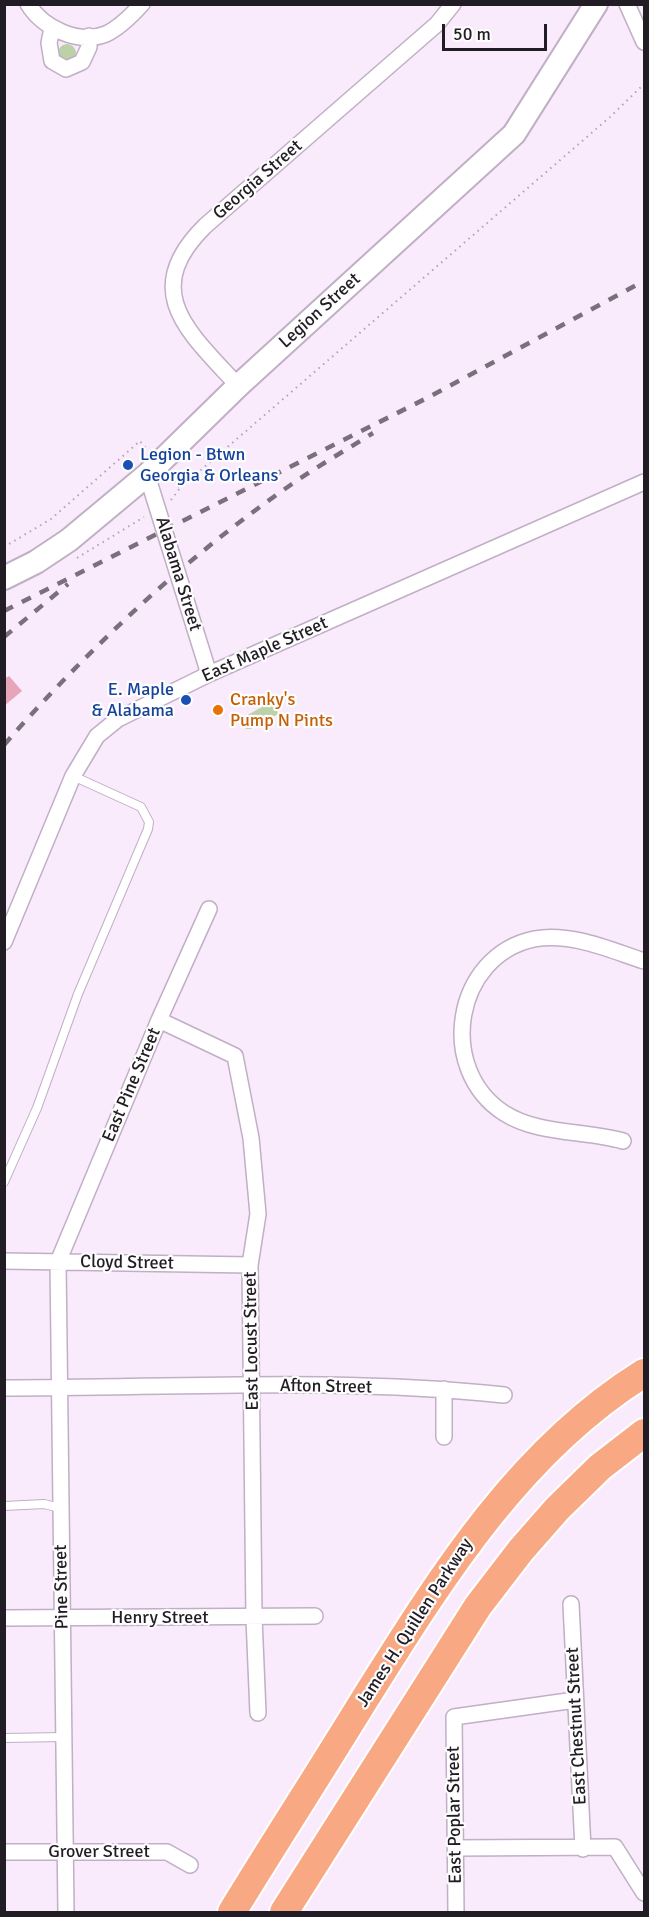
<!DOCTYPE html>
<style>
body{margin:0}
#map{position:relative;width:649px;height:1917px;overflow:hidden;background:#f9eafc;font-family:Signika,sans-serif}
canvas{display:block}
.frame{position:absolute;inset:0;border:6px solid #221c24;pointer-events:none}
.scale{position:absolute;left:442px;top:24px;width:105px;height:27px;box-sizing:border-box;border:3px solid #221c24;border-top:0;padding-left:8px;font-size:18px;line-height:21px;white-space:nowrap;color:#221c24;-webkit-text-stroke:4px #fdfdfd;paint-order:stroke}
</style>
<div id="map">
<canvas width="649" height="1917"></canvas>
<div class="frame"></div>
<div class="scale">50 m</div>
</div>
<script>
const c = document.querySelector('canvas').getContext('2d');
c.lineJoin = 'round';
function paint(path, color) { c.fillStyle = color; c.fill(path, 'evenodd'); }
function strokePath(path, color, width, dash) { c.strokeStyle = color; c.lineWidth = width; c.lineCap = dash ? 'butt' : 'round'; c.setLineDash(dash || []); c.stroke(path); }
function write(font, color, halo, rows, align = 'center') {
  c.font = font + ' Signika,sans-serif'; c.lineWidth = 4.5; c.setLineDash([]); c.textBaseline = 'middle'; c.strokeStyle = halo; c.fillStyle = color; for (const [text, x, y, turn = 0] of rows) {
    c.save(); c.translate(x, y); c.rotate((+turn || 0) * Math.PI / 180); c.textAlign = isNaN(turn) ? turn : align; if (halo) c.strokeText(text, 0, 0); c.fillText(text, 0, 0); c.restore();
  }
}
const green = new Path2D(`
 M58 53a9 9 0 1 1 18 0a9 9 0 1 1-18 0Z
 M271,702h5l2,12 -27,15h-5l-4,-11z`);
const building = new Path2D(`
 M9,676l13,15 -18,15v-27z`);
const path = new Path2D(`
 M170,477l10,11
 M171,500l9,-12 430,-371 34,-33
 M4,547l47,-28 89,-78 7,9
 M77,558l67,-41`);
const service = new Path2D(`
 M4,1182l33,-74 41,-114 70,-165 1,-7 -8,-15 -68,-31
 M4,1506l40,-2 16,4
 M4,1738l59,-1`);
const minor = new Path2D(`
 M28,4c15,24 50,41 78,30 13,-6 26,-19 36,-30
 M627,4l17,38
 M52,28l-3,15 3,18 14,8 16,-7 7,-15v-11
 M238,386c-48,-53 -100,-94 -33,-160l232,-202 16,-20
 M147,475l62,199
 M4,942l69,-166 24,-40 21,-17 91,-45 435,-192
 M159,1020l76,36 16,82 7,76 -8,51 4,353 4,95
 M623,1141c-38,-11 -85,-6 -119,-28 -68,-44 -50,-157 30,-174 37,-7 76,11 110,22
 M4,1261l246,4
 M4,1388c166,0 335,-11 500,7
 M444,1389v48
 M571,1604l12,245
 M4,1618l311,-2
 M456,1848l159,-1 29,46
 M4,1852h163l23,13
 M66,1912l-8,-650 101,-242 50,-111
 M456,1912l-2,-195 121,-17`);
const secondary = new Path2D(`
 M4,578l32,-16 33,-22 78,-65 91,-89 276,-252 82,-130`);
const motorway = new Path2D(`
 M232,1912c44,-72 90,-143 134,-215 76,-121 154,-247 278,-324
 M284,1912l194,-306 43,-56 36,-41 43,-42 44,-34`);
const rail = new Path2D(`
 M4,611l427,-215 213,-115
 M4,637l64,-53
 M4,745c85,-97 182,-188 288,-261 26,-18 54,-34 81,-51`);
const markers = [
 [128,465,6,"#1a4fb4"],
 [186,700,6,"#1a4fb4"],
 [218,710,6,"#e8710a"]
];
const streetNames = [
 ["Georgia Street",258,180,-41],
 ["Legion Street",320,311,-42],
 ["Alabama Street",178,574,73],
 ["East Maple Street",265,650,-24],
 ["East Pine Street",132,1085,-67],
 ["Cloyd Street",127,1263,1],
 ["East Locust Street",252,1341,-91],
 ["Afton Street",326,1387,1],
 ["Pine Street",62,1587,-91],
 ["Henry Street",160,1618],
 ["James H. Quillen Parkway",415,1623,-57],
 ["East Chestnut Street",577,1726,-93],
 ["East Poplar Street",455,1815,-91],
 ["Grover Street",99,1852]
];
const transitNames = [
 ["Legion - Btwn",140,455],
 ["Georgia & Orleans",140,476],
 ["E. Maple",174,690,"right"],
 ["& Alabama",174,711,"right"]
];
const foodNames = [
 ["Cranky's",230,700],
 ["Pump N Pints",230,721]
];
paint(green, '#bbd1a8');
paint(building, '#e7a5b9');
strokePath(service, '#c0afc5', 10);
strokePath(minor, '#c0afc5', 18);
strokePath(secondary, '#c0afc5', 26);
strokePath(motorway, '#fff', 32);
strokePath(path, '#b0a4b3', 2, [1.5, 4.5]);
strokePath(service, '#fff', 8);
strokePath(minor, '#fff', 15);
strokePath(secondary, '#fff', 22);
strokePath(motorway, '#f8a883', 28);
strokePath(rail, '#7a707c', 4.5, [10, 10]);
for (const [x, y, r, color] of markers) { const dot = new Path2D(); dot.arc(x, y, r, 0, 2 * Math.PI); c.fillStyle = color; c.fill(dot); strokePath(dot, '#fdfdfd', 2); }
write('18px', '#221c24', '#fdfdfd', streetNames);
write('18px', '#164399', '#fdfdfd', transitNames, 'left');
write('18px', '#c56008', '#fdfdfd', foodNames, 'left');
</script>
